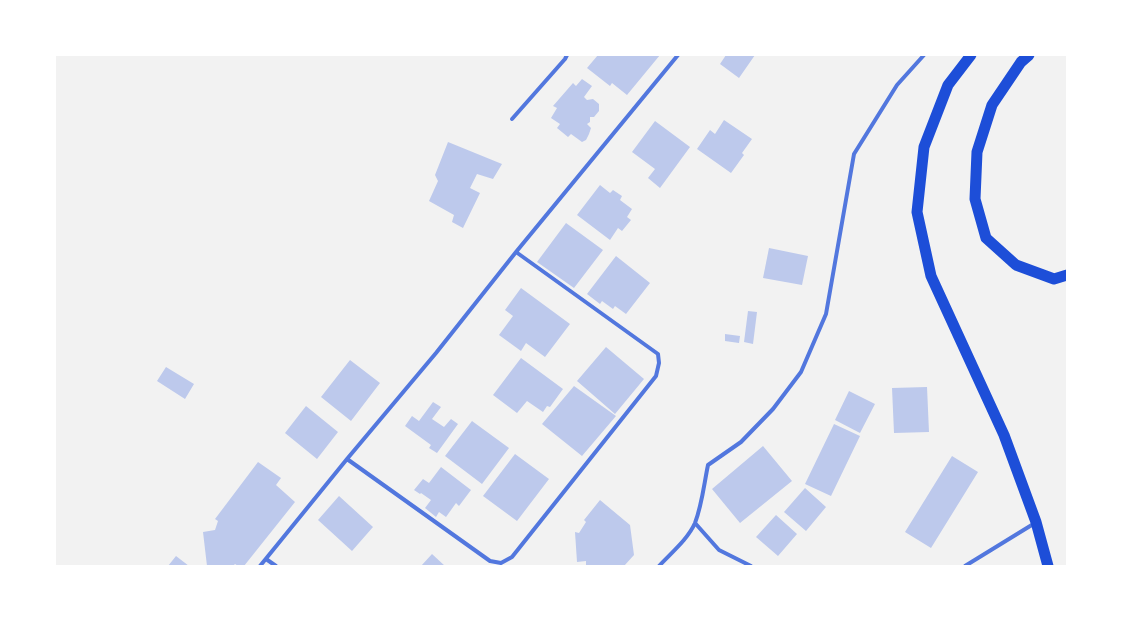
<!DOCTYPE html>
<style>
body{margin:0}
#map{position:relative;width:1122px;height:621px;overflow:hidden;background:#f2f2f2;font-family:"Asap Condensed",sans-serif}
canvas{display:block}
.frame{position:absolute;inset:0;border:56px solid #fff;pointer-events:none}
</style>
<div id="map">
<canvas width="1122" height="621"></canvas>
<div class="frame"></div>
</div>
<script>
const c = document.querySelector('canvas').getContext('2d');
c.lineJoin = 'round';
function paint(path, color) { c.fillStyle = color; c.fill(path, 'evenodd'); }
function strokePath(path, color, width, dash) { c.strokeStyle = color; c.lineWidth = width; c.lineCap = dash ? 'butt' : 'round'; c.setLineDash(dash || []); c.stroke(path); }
const building = new Path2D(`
 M598,55h62l-33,40 -15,-12 -2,3 -23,-18z
 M726,55h29l-16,23 -19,-14z
 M582,79l10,7 -8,11 3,3 6,-1 6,5v7l-5,6h-4v5l-3,2 4,4 -2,6 -3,6 -4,2 -11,-8 -3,3 -11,-9 3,-4 -9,-6 6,-10 -4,-2 20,-23 3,3z
 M724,120l28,19 -10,14 2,2 -13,18 -34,-24 13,-19 5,4z
 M655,121l35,26 -30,41 -12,-10 7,-9 -23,-17z
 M448,142l54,22 -9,15 -16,-5 -7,14 10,5 -17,35 -11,-6 2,-7 -25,-14 9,-20 -3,-6z
 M600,185l10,8 3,-3 9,6 -2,4 12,9 -5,8 4,3 -9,11 -4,-3 -8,12 -33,-25z
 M566,223l37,27 -29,38 -37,-26z
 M769,248l39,8 -6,29 -39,-7z
 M616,256l34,27 -24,31 -11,-8 -2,3 -11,-8 -2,3 -13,-10z
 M521,288l49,36 -25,33 -19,-14 -5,8 -22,-16 14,-19 -8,-6z
 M748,311l9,1 -4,32 -9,-2z
 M725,334l15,2 -1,7 -14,-2z
 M606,347l38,32 -29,35 -38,-33z
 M521,358l42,31 -13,18 -3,-1 -4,6 -16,-11 -10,12 -24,-18z
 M350,360l30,23 -29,38 -30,-24z
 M166,367l28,17 -9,15 -28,-18z
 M574,386l42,30 -34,40 -40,-32z
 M927,387l2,45 -35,1 -2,-45z
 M849,391l26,13 -15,29 -25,-13z
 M433,402l8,5 -9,12 12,8 7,-8 7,5 -21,29 -8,-5 2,-3 -26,-19 7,-10 7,5z
 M306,406l32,26 -21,27 -32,-26z
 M472,421l37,27 -27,36 -37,-28z
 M834,424l26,12 -29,60 -26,-12z
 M763,446l29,35 -52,42 -28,-34z
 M515,454l34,25 -32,42 -34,-25z
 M952,456l26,16 -47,76 -26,-16z
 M258,462l23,16 -5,7 19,17 -51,64h-6l-3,-2 -2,2h-26l-4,-34 12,-2 3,-9 -3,-2z
 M441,467l30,23 -12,16 -3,-3 -10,14 -7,-5 -3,5 -11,-9 6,-8 -10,-7 -1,1 -6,-4 9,-11 6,4z
 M805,488l21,19 -20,24 -22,-19z
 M339,496l34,31 -21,24 -34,-31z
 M600,500l30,25 4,30 -10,11h-38v-5l-9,1 -2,-30 4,1 7,-11 -2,-2z
 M776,515l21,19 -19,22 -22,-19z
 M432,554l13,12h-24z
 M176,556l13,10h-21z`);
const minor = new Path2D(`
 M512,119l53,-60 2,-4
 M347,459l143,102 11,2 11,-6 144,-181 3,-13 -1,-9 -142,-102
 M695,523l24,27 32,16
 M266,559l10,7
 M260,566l87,-107 89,-106 80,-101 162,-197
 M659,566c12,-13 29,-27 36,-43 7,-18 9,-39 13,-58l33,-23 32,-33 28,-37 25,-58 28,-160 43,-69 27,-30
 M965,566l70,-43`);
const trunk = new Path2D(`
 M971,55l-23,30 -24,62 -7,65 14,64 73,159 32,87 12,44
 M1029,55l-8,7 -29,43 -15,47 -2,47 11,39 30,27 38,14 13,-4`);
paint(building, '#bdc9ec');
strokePath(minor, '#5277de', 4);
strokePath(trunk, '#1d4ed8', 11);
</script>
